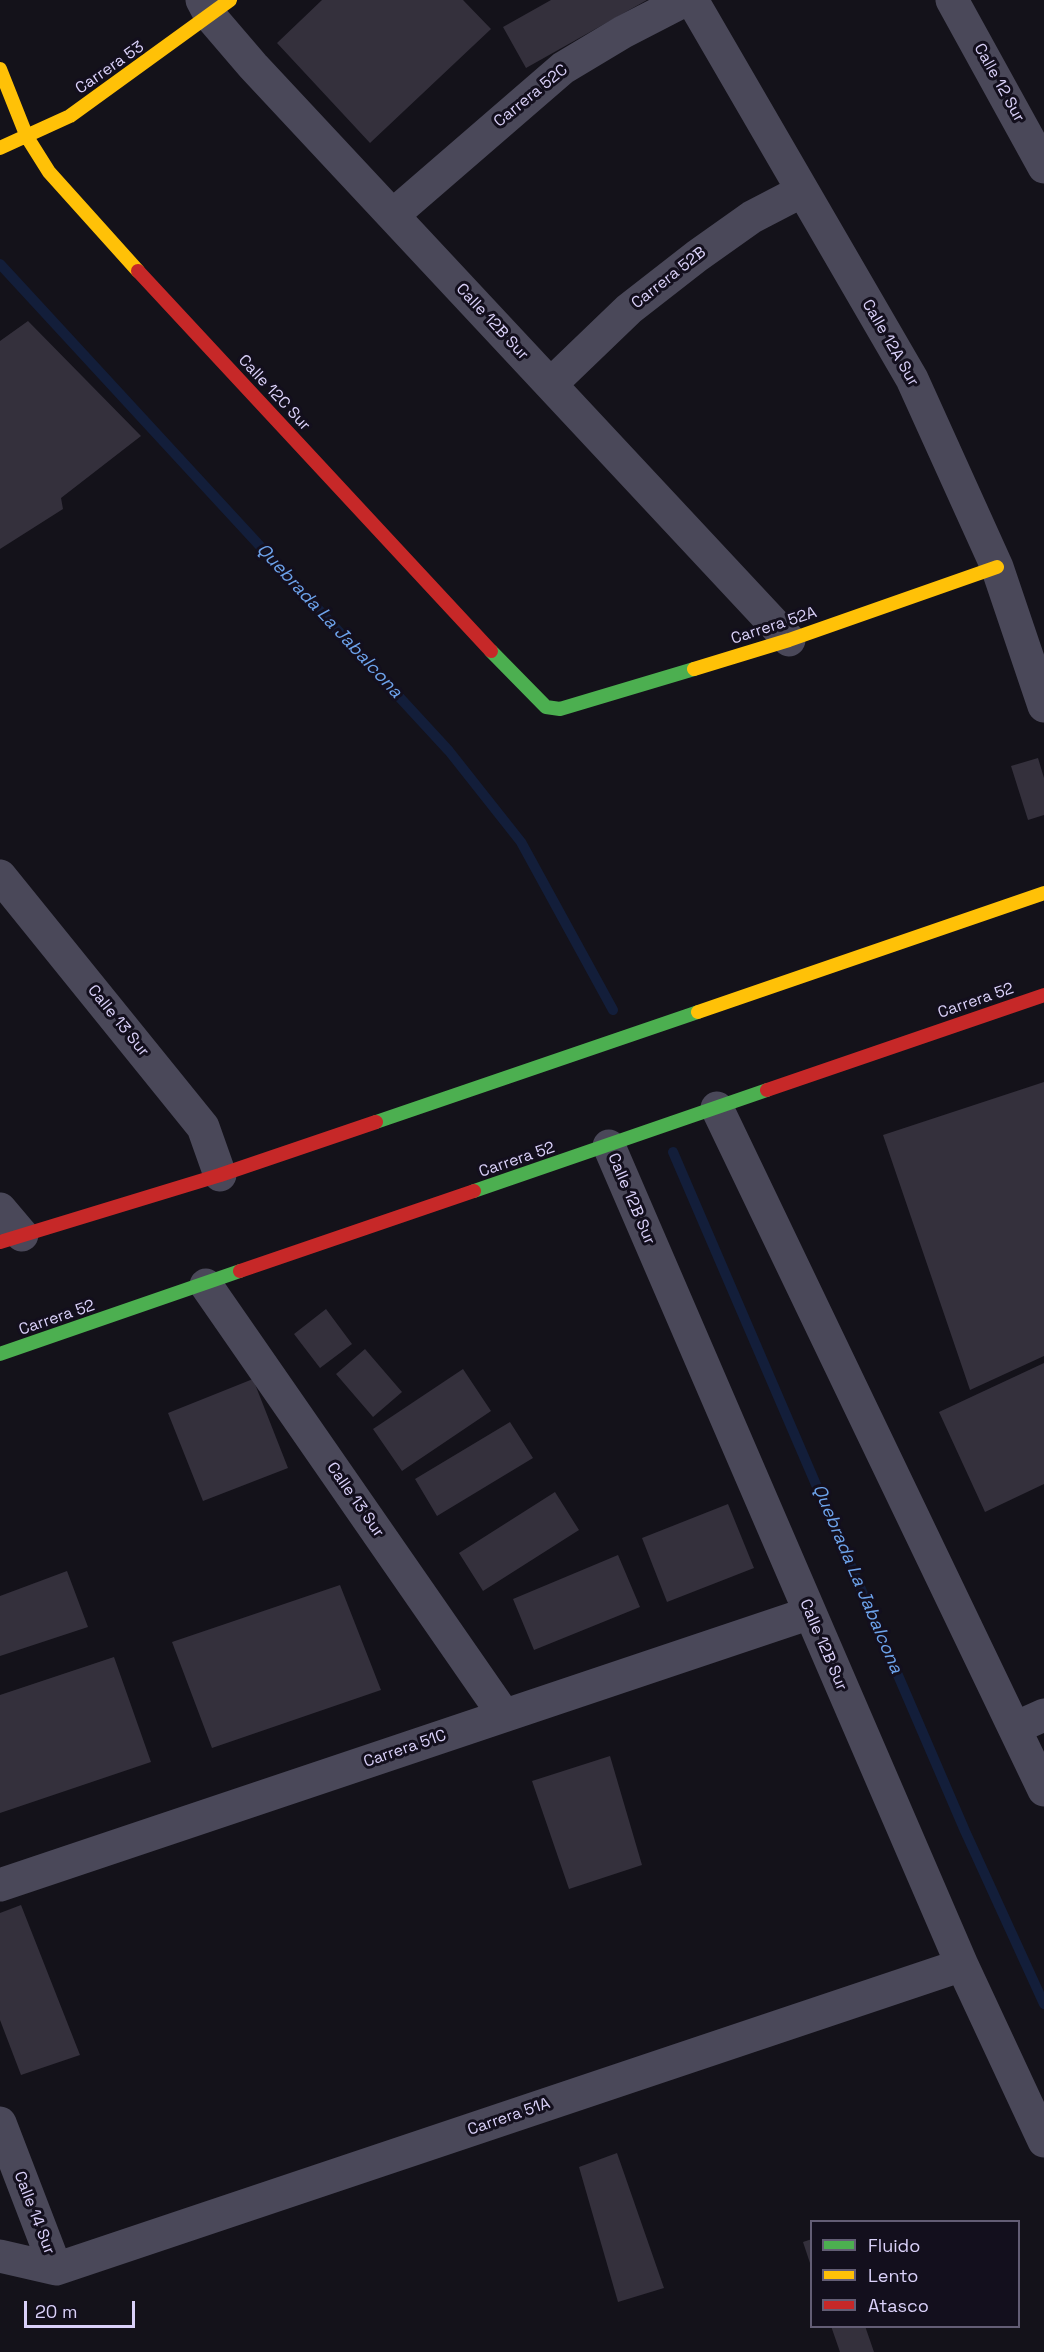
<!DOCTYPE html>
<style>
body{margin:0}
#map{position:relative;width:1044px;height:2352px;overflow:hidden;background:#14121a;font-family:"Space Grotesk",sans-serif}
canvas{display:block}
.legend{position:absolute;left:810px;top:2220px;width:210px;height:108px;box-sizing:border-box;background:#130f1d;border:2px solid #635d75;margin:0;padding:8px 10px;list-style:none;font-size:18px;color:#dad1f9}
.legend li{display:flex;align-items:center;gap:12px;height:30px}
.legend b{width:30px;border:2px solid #635d75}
.scale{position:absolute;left:24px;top:2301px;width:111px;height:27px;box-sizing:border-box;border:3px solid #dad1f9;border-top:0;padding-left:8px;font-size:18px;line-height:21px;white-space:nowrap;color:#dad1f9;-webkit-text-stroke:4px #130f1d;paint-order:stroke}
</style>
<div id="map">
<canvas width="1044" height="2352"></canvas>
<ul class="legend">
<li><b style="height:8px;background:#4caf50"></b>Fluido</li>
<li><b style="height:8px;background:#ffc107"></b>Lento</li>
<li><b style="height:8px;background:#c62828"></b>Atasco</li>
</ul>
<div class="scale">20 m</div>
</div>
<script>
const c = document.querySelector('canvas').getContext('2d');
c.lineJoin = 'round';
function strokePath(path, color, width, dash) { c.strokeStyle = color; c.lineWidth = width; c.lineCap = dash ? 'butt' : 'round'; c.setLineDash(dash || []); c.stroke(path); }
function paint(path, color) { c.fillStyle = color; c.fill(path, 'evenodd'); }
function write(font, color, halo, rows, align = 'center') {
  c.font = font + ' "Space Grotesk",sans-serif'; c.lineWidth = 6; c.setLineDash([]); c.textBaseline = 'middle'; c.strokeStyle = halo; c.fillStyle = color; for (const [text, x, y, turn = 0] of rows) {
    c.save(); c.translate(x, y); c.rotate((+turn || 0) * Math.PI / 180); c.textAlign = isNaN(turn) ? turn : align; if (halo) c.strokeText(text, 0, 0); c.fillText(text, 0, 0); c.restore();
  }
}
const stream = new Path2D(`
 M0,264l449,487 72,91 92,168
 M673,1152l292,679 79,173`);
const building = new Path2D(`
 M322,0h141l28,29 -121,114 -93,-100z
 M551,0h96l-121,68 -23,-41z
 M28,321l113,115 -80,62 2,11 -63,40v-208z
 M1038,758l6,20v37l-16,5 -17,-54z
 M1044,1082v274l-74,34 -87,-255z
 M326,1309l26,35 -32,24 -26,-34z
 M365,1349l37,43 -29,25 -37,-43z
 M1044,1363v121l-59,28 -46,-100z
 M463,1369l28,42 -89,60 -29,-42z
 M253,1379l35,89 -85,33 -35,-88z
 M510,1422l23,36 -96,58 -22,-37z
 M555,1492l24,38 -96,61 -24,-38z
 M728,1504l26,64 -87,34 -25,-64z
 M618,1555l22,52 -106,43 -21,-51z
 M67,1571l21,56 -88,29v-60z
 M340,1585l41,105 -169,58 -40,-106z
 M114,1657l37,105 -151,51v-118z
 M610,1756l32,109 -73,24 -37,-108z
 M21,1905l59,150 -59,20 -21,-55v-107z
 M617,2153l47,135 -46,14 -39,-135z
 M812,2239v27h-1l-8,-24z
 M831,2326h34l9,26h-34z`);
const street = new Path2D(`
 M202,0l9,17 42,49 536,574
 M692,0l220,379 85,188 47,139
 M952,0l92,167
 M393,215l170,-147 60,-36 62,-32
 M551,384l78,-75 68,-53 55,-39 50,-26
 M0,876l203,251 17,48
 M717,1108l327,682
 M609,1146l353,819 82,176
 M0,1209l22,26
 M206,1285l298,430
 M1015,1728l29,-13
 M0,1885l810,-272
 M0,2123l56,146
 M0,2256l56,13 906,-304`);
const fast = new Path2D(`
 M491,651l55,56 14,2 134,-40
 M376,1122l322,-110
 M474,1191l293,-101
 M0,1354l240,-83`);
const slow = new Path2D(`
 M0,69l27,68 22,35 89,99
 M0,148l70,-32 160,-116
 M694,669l95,-29 208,-73
 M698,1012l346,-119`);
const jam = new Path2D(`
 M138,271l353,380
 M767,1090l277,-95
 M0,1242l220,-67 156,-53
 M240,1271l234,-80`);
const streetNames = [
 ["Carrera 53",110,68,-35],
 ["Calle 12 Sur",999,83,61],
 ["Carrera 52C",531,96,-39],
 ["Carrera 52B",669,278,-38],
 ["Calle 12B Sur",492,322,47],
 ["Calle 12A Sur",890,343,60],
 ["Calle 12C Sur",274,393,47],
 ["Carrera 52A",774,626,-18],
 ["Carrera 52",976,1001,-19],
 ["Calle 13 Sur",118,1021,51],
 ["Carrera 52",517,1160,-19],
 ["Calle 12B Sur",631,1199,67],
 ["Carrera 52",57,1318,-19],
 ["Calle 13 Sur",355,1500,55],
 ["Calle 12B Sur",823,1645,67],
 ["Carrera 51C",405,1749,-19],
 ["Carrera 51A",509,2117,-19],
 ["Calle 14 Sur",34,2213,69]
];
const waterNames = [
 ["Quebrada La Jabalcona",329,621,47],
 ["Quebrada La Jabalcona",857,1579,67]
];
strokePath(stream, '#131e3a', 10);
paint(building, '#34303c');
strokePath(street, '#4a4859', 33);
strokePath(fast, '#4caf50', 14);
strokePath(slow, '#ffc107', 14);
strokePath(jam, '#c62828', 14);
write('16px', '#dad1f9', '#130f1d', streetNames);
write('italic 18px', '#6da3eb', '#130f1d', waterNames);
</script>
